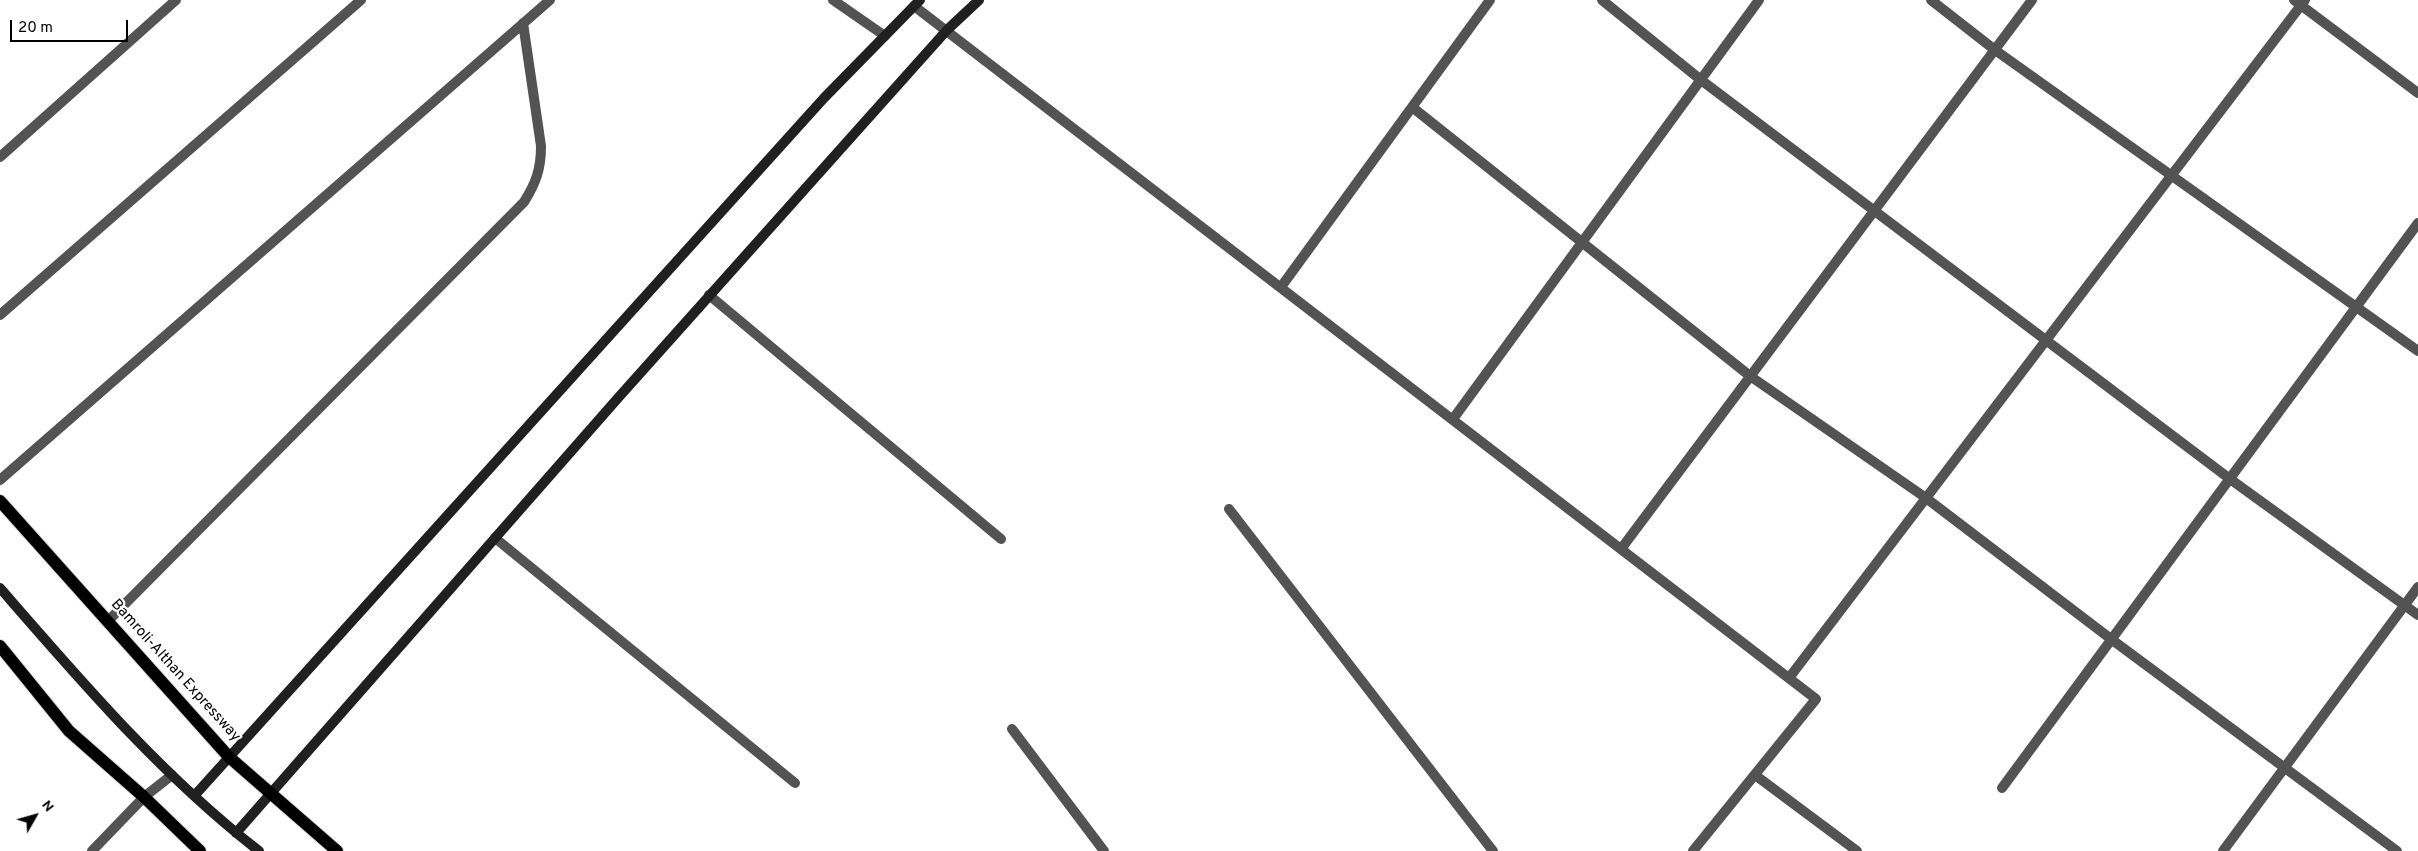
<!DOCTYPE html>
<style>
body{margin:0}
#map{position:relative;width:2418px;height:851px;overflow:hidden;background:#fff;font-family:Overpass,sans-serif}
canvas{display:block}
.north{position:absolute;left:10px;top:791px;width:50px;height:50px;-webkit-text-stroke:4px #fff;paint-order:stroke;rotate:52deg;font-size:14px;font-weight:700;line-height:20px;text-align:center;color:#000}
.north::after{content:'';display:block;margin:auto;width:18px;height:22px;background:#000;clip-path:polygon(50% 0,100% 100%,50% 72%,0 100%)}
.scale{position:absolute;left:10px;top:20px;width:118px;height:22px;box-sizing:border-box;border:2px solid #000;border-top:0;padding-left:6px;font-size:15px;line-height:18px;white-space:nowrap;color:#000;-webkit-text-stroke:4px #fff;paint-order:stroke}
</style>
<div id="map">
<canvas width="2418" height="851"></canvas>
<div class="north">N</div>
<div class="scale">20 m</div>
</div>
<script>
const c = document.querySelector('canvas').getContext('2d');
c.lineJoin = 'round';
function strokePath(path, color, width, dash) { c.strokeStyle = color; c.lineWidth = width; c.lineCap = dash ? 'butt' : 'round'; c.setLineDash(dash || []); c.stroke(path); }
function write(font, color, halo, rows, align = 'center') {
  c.font = font + ' Overpass,sans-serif'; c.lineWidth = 4.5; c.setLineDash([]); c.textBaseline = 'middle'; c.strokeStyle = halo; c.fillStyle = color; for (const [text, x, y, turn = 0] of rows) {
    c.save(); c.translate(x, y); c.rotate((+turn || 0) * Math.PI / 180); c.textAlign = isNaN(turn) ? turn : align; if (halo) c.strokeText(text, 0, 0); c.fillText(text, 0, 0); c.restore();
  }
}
const lane = new Path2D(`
 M709,295l292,244
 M1229,509l264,342
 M495,538l300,245
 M1012,729l92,122`);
const street = new Path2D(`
 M833,0l52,36
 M1602,0l99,80 529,399 188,136
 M1931,0l64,50 423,301
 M2294,0l124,93
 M914,6l902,693 -123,152
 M1412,107l338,269 176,122 185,141 286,212
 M0,157l176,-157
 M1281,287l209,-287
 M0,315l361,-315
 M1453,419l306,-419
 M0,480l550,-480
 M1621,549l411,-549
 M108,621l416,-419c12,-19 17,-33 17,-56l-18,-123
 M1789,678l516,-678
 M1755,775l102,76
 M2002,788l416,-565
 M92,851l52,-54 28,-22
 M2223,851l195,-264`);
const secondary = new Path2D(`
 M0,588c81,93 161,187 259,263
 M195,795l629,-697 96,-98
 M236,833l382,-435 329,-368 32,-30`);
const primary = new Path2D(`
 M0,501l229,256 108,94
 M0,646l69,85 75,66 56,54`);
const streetNames = [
 ["Bamroli-Althan Expressway",175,671,48]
];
strokePath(primary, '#dbdbdb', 14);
strokePath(lane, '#535353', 10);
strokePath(street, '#535353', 10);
strokePath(secondary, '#202020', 10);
strokePath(primary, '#000', 12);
write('15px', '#000', '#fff', streetNames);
</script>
